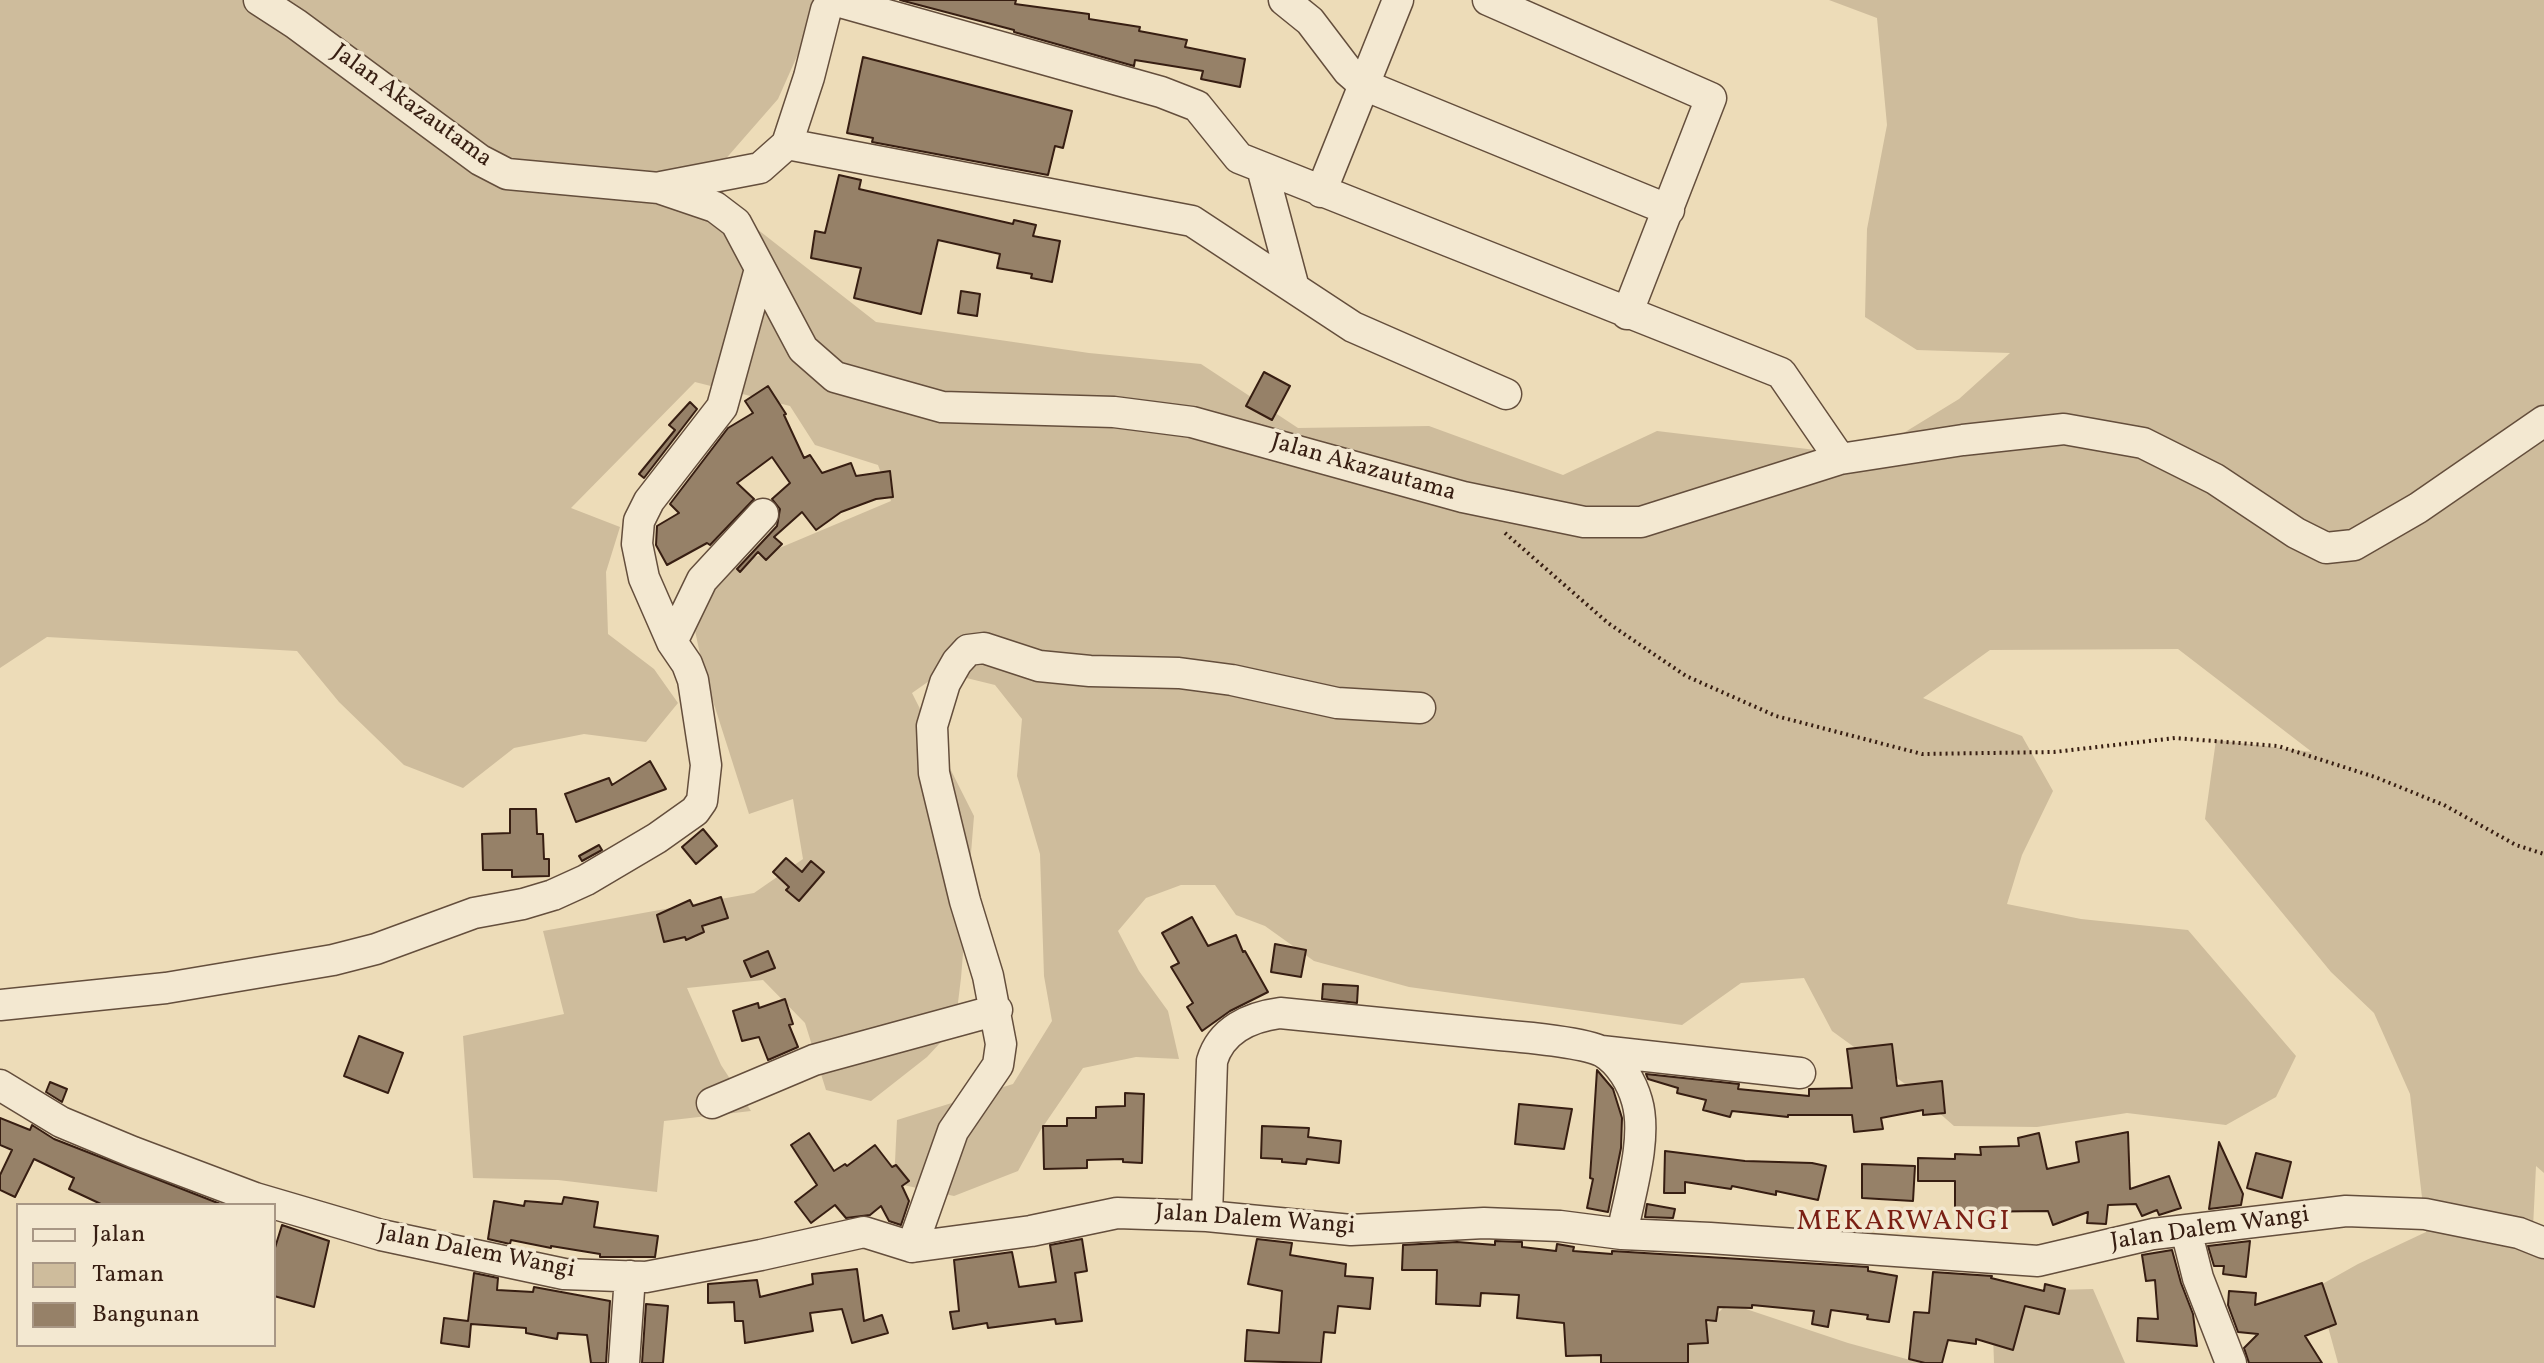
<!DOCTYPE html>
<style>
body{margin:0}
#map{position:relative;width:2544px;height:1363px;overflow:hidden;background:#eddcb8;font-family:Vollkorn,serif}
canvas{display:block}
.legend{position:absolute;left:16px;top:1203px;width:260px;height:144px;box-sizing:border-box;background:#f3e8d1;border:2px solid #a89785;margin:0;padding:10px 14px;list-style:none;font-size:24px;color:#371e12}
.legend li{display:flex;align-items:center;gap:16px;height:40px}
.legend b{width:40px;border:2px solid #a89785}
</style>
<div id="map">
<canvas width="2544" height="1363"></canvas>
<ul class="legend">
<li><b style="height:10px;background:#f3e8d1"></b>Jalan</li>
<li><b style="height:22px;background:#cebc9c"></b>Taman</li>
<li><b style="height:22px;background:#968168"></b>Bangunan</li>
</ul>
</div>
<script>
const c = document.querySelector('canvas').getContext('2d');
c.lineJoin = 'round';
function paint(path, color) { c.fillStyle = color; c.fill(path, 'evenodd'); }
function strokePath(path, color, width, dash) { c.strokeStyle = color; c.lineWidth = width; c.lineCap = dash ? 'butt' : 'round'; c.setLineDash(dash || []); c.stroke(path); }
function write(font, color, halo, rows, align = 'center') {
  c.font = font + ' Vollkorn,serif'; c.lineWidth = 7; c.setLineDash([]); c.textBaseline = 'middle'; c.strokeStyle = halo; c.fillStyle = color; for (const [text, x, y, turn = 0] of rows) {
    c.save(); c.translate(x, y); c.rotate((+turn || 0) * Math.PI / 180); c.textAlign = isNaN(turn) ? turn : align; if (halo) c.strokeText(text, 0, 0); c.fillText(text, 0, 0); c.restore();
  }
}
const green = new Path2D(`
 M0,0h822l-44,99 -76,87 174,136 213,31 112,11 97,64 131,-2 134,49 94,-44 209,25 93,-57 51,-46 -93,-3 -52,-33 2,-88 20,-104 -10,-107 -48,-18h715v1173l-8,-7 -3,62 11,18v117h-206l-21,-76 41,-23 68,-32 -16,-138 -36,-81 -43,-41 -126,-153 11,-79 96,12 -134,-103 -188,1 -67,48 99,38 31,55 -31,64 -15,49 74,15 107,11 108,126 -20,41 -50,28 -99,-12 -90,14 -83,-1 -42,-37 -80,-58 -28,-53 -63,5 -59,42 -273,-38 -95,-26 -49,-35 -29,-11 -21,-30h-34l-35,13 -28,33 21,40 29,40 11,48 -43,-2 -53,11 -43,63 -22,40 -64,25 -60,-13 3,-63 116,-36 39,-63 -8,-45 -4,-122 -23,-78 5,-57 -27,-34 -53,-13 -30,21 62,123 -13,162 -6,49 -28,30 -56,44 -45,-11 -21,-67 -42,-43 -76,8 34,77 30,46 -87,10 -7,71 -99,-12 -85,-2 -10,-142 101,-22 -21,-83 211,-38 49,-34 -10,-60 -44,15 -45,-141 -14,-66 32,-39 48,-16 121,-51 -13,-36 -63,-20 -25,-39 -95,-24 -124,126 49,19 -14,45 2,62 46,35 24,34 -32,39 -62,-8 -70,14 -51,40 -59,-23 -65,-63 -42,-51 -250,-14 -47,31z
 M2093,1289l32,74h-131l-2,-56 28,-16z
 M1728,1303l120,40 73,20h-253z`);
const building = new Path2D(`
 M900,0h116l-1,4 74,10v5l51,8 -1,4 48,9 -2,7 60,12 -5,28 -39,-8 2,-8 -68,-11 -1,6 -120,-34v-2z
 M863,57l209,54 -9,37 -8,-2 -7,29 -176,-33 1,-4 -26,-5z
 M839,175l22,5 -2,9 154,35 1,-4 22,5 -3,11 27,5 -8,41 -21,-4 1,-4 -35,-6 3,-14 -62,-14 -17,74 -67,-16 7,-30 -50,-10 4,-27 10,2z
 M961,291l19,3 -3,22 -19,-3z
 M1264,372l26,14 -18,34 -26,-14z
 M768,386l18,28 -2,1 20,43 6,-3 12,18 29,-10 5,13 34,-5 3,26 -17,2 -35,13 -25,18 -14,-18 -28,25 8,7 -16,16 -8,-8 -18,20 -3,-3 40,-43 3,-17 -8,-10 18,-16 -18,-26 -35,26 17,16 -44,46 -3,-2 -40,22 -11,-20 1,-19 22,-13 -9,-9 58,-76 25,-15 -8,-12z
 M690,402l7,7 -53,69 -5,-4 36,-44 -6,-5z
 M650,761l16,28 -90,33 -11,-28 44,-16 3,7z
 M510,809h26l1,25h6l1,25h5v17l-37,1v-7h-29l-1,-36 28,-1z
 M703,829l14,17 -21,18 -14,-17z
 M599,845l3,5 -20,11 -3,-5z
 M786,858l16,14 9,-11 13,11 -25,29 -13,-11 3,-3 -16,-15z
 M721,897l7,21 -26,8 2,6 -18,8 -1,-3 -21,5 -7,-27 33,-15 3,6z
 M1192,917l16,29 28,-11 7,17 2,-1 23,41 -38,19 -28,20 -15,-24 6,-4 -22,-36 8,-4 -17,-30z
 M1275,944l31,6 -5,27 -30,-5z
 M768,951l7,17 -24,9 -7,-16z
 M1323,984l35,2 -1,17 -35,-4z
 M785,999l8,25 -4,1 9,22 -30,13 -9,-23 -17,4 -9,-30 25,-8 1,5z
 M359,1036l44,17 -15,40 -44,-17z
 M1892,1044l5,42 45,-5 3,32 -22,2v-5l-42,8 2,11 -29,3 -2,-17h-64v2l-56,-6 -2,6 -27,-7 3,-10 -29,-7 1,-5 -30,-9 -2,-5 93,10 -1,5 71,7v-7l43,-1 -5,-39z
 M1597,1070l16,19 9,29 -1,30 -13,64 -21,-4 6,-29 -3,-1z
 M50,1082l17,7 -5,13 -16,-10z
 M1125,1093l19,1 -2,69 -19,-1v-3l-36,1v8l-43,1 -1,-43h24v-8h29v-11l29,-1z
 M1519,1104l53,5 -8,40 -49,-5z
 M0,1118l30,12 2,-5 22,14 169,66h-120l-34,-16 5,-11 -40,-19 -19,38 -15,-7v-15l12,-25 -12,-5z
 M1262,1126l47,2 -1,9 33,4 -2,22 -32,-4 -1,5 -24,-2v-3l-21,-1z
 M2128,1132l2,57 39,-13 12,32 -22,7 -2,-5 -15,6 -6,-12 -28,1 -2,19 -19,-1 1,-11 -35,13 -5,-14 -93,1v-31h-37v-23l37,1v-5l26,1 -1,-8 39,-1 -1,-8 21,-5 8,36 32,-7 -3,-20z
 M809,1133l25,38 11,-7 2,2 28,-21 17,22 4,-2 13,16 -7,5 7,15 -8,24 -12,-4 -8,-15 -11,9 -24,3 -11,-13 -24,18 -16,-21 22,-17 -26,-40z
 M2219,1142l24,52 -2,11 -32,4z
 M1665,1151l80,10 67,2 14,3 -8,34 -42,-9v4l-44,-9 -1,3 -46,-7v11h-21z
 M2256,1153l35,9 -9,36 -35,-10z
 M1862,1164l53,2 -2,35 -51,-3z
 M564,1197l34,5 -4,25 64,9 -3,21h-55v-3l-49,-8v2l-40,-8 -1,4 -22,-5 6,-38 30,5 1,-5 37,3z
 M1647,1204l28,5 -2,9 -28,-1z
 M282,1225l47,16 -15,66 -40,-11v-45z
 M1082,1239l5,32 -12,2 7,48 -26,3 -1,-5 -67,9 -1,-5 -34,6 -3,-17 9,-1 -5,-51 58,-8 7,35 37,-5 -6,-37z
 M1257,1239l35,4 -2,12 56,9 -1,12 28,2 -3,31 -32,-3 -3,27 -11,-1 -3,31 -76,-2 2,-31 32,3 3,-42 -34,-7z
 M1495,1241l27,1v5l34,4 1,-7 17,3 -1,4 39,3v-3l256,16v4l29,5 -8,46 -22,-3 1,-4 -37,-5 -3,17 -16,-3 2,-13 -62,-6v3l-34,-1 -2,14 -10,-1 2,23 -20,1v19h-87v-8l-35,1 -2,-33 -47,-5 2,-23 -38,-2 -1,13 -44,-2 1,-34h-35l1,-25 54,-3 38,3z
 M2250,1241l-4,36 -23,-3 1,-8h-10l-6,-20z
 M2172,1250l9,33 12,31 4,32 -60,-5 1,-23 20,1 -3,-39 -9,1 -4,-26z
 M857,1269l7,52 18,-6 6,18 -36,10 -10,-34 -32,4 3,18 -68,12 -2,-22h-8l-1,-19 -26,1v-19l49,-4 3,17 53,-13 -1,-10z
 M1933,1272l59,4 -1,2 53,13 1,-7 20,5 -6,25 -34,-8 -12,44 -37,-11v5l-28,-4 -6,23h-17l-16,-4 5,-47 15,1z
 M474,1273l24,5 -1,12 36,2 1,-5 76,14 -4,62h-15l-4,-28 -29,-2 -1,6 -31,-6v-5l-55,-4 -2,23 -28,-4 3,-25 24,3z
 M2322,1283l14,41 -31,12 17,27h-73l-5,-15 14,-14 -20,-2 -10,-27 1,-14 27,2 -1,12z
 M646,1304l22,2 -5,57h-21z`);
const path = new Path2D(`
 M1505,533l103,90 78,53 90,40 146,38 132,-2 121,-14 103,8 97,31 69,28 72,40 28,9`);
const minor = new Path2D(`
 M259,0l37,24 184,136 27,14 152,14 56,19 21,16 67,126 32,28 107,30 172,5 78,10 271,75 121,25h57l199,-63 123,-19 101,-11 79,14 72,36 81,54 30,15 28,-3 64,-37 126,-87
 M1284,0l26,21 38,50 16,14 305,125
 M1488,0l223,98 -84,216
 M787,144l405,77 161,106 153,67
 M1262,168l32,120
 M661,187l99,-19 27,-24 22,-67 17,-67 4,-7 7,-2 324,91 36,14 42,52 542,215 59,86
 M1321,192l77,-192
 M672,642l30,-62 61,-66
 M0,1005l166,-17 167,-28 43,-11 98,-36 49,-9 30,-9 33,-15 71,-42 38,-27 7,-10 4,-36 -13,-85 -6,-16 -15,-22 -28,-64 -7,-34 2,-23 10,-20 73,-94 38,-138
 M1601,1051l199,22
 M0,1085l61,37 72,30 122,46 126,37 183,39 82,3 115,-22 103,-23 48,15 119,-16 86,-18 90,3 144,14 133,-7 76,3 62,8 88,4 328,23 115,-27 193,-23 79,3 94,19 25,10
 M712,1103l102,-43 183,-50
 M1207,1216l5,-155c9,-31 38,-44 68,-48 74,8 147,15 220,22 23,2 84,7 103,17 17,10 29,31 34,49 11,38 -8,96 -15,133
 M2186,1230l12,48 33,85
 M912,1247l41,-116 45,-66 3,-21 -13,-68 -23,-75 -31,-128 -2,-47 13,-43 12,-21 11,-12 16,-2 55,18 51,5 89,2 53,7 105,23 83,5
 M624,1363l6,-87`);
const streetNames = [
 ["Jalan Akazautama",411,107,36],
 ["Jalan Akazautama",1363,469,16],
 ["Jalan Dalem Wangi",1255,1221,4],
 ["Jalan Dalem Wangi",2210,1230,-8],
 ["Jalan Dalem Wangi",476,1253,11]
];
const quarterNames = [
 ["MEKARWANGI",1904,1224]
];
paint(green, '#cebc9c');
paint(building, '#968168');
strokePath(building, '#371e12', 2);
strokePath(minor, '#644e3c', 33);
strokePath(path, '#371e12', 4, [2, 4]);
strokePath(minor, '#f3e8d1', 30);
write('24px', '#371e12', '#f3e8d1', streetNames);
c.letterSpacing = '2px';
write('28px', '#7a1f14', '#f3e8d1', quarterNames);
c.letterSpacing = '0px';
</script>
